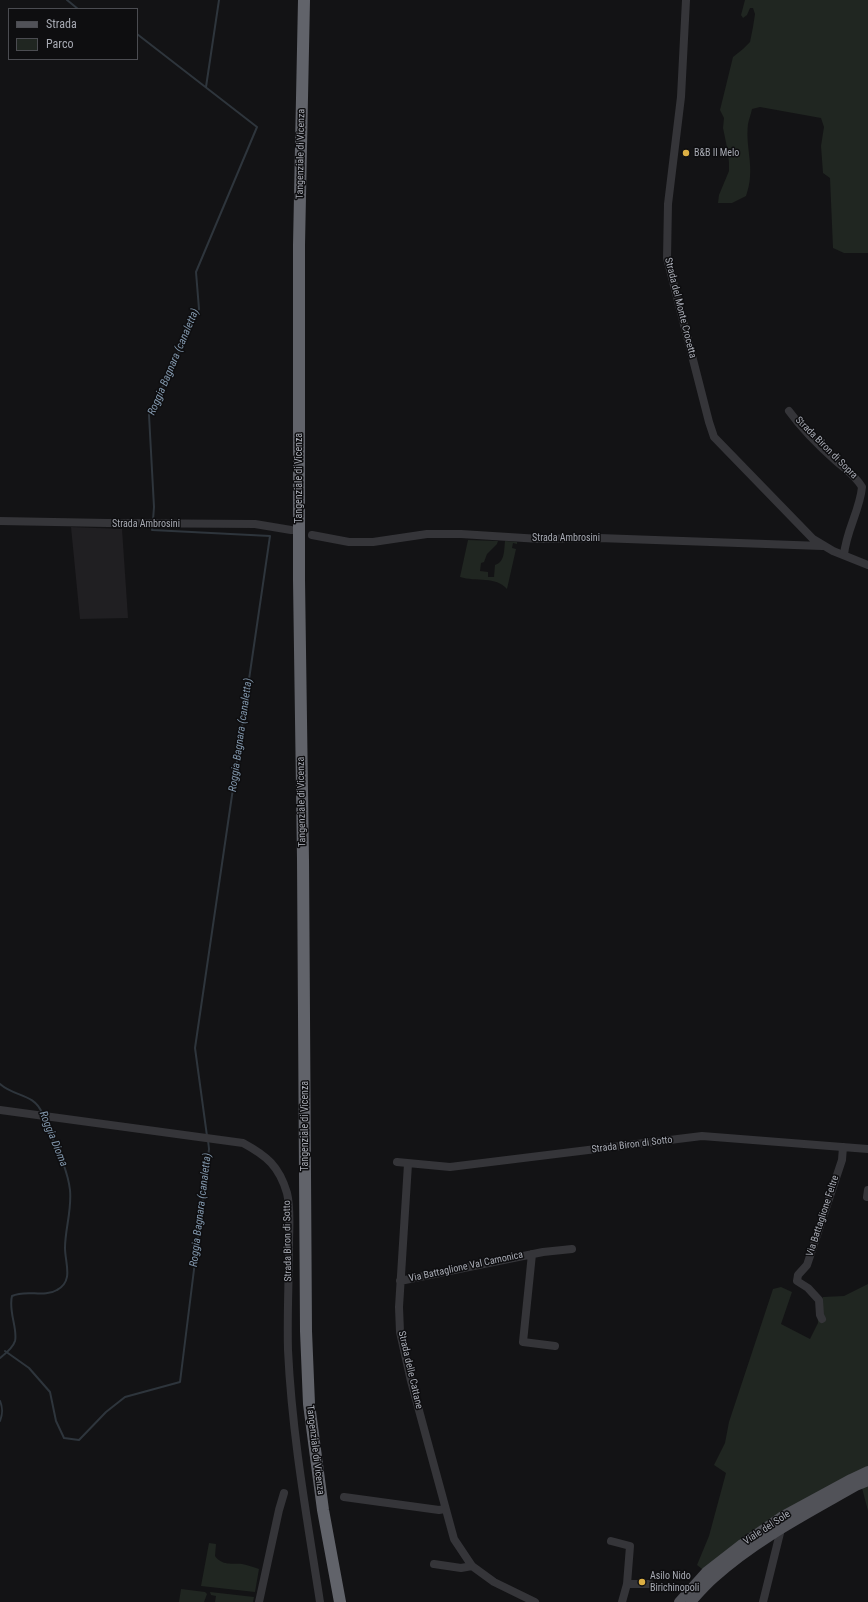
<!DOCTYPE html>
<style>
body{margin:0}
#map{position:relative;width:868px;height:1602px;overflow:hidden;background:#131315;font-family:"Roboto Condensed",sans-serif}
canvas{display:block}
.legend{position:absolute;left:8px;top:8px;width:130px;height:52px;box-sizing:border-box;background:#0e0e10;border:1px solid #4b4c51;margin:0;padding:5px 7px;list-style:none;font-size:12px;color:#a7aab3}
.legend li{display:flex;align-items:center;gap:8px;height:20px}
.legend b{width:20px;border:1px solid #4b4c51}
</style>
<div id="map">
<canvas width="868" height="1602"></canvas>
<ul class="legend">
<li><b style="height:5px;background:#515258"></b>Strada</li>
<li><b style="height:11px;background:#202621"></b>Parco</li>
</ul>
</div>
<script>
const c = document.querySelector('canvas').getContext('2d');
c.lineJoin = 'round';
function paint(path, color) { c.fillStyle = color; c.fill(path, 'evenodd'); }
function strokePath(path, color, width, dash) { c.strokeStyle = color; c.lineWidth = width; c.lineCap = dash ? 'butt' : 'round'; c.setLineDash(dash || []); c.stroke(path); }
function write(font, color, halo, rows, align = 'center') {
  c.font = font + ' "Roboto Condensed",sans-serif'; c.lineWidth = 3; c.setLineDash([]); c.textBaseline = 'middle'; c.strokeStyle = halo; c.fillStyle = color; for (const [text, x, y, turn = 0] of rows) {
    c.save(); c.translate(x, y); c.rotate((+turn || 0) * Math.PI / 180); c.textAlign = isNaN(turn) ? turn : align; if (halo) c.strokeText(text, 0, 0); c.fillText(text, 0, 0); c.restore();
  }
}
const built = new Path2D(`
 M71,527l51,2 6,89 -48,1z`);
const green = new Path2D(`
 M745,0h123v253h-24l-11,-5 -3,-70 -7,-5 -2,-27 3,-19 -3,-9 -61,-11 -8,2c-1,5 -3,10 -4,15 -3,26 8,44 -2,72l-14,7h-14l1,-8 10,-24v-8l-1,-11 -5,-24 1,-10 -4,-8 13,-53 10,-8 7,-7 3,-15 2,-13 -2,-6h-3l-3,7 -4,3 -2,-3z
 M468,540l30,1 -1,3 -10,10 -3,8 -3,1 -1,8 8,1v5h6l1,-12c10,-3 9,-15 10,-24l12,1v2l-4,-1 -1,5 4,1 -9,40c-11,-13 -31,-7 -47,-12z
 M868,1284v187l-87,46 -75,55 -9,-7 12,-29 17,-63 -12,-8 11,-22 4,-21 44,-133 8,-2 11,5 -11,32 29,15 8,-16 -1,-14 6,-12 21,-1z
 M868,1485v26l-6,-23z
 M209,1543l7,1 -1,12c7,10 17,7 27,8 6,1 11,3 17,5l-4,23 -54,-6z
 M181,1589l24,3 2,2 -3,8h-25z
 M210,1592l44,5 -1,5h-38l1,-6 -5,-1z`);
const stream = new Path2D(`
 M67,0l11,9
 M137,34l120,93 -61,145 3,37 -50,106 5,92 -1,13
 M206,87l13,-87
 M153,525l-1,5 118,6 -75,512 12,88
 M0,1084c14,13 34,9 42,29
 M5,1351l24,17 21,24 6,29 8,17 15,2 27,-28 19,-15 55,-15 29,-233 -1,-9
 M0,1358c5,-4 13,-10 15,-17 3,-12 -7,-30 -3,-45 14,-7 32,2 45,-6 17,-9 8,-27 8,-42 0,-19 7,-38 5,-58 -3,-25 -17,-48 -26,-71
 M0,1401c3,7 3,12 0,20`);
const minor = new Path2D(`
 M686,0l-5,97 -13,107 -1,54 42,164 5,15 99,102 20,12 35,14
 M789,411c13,18 30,35 47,50 9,8 19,14 26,26 -2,23 -16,44 -18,68
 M0,521l108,2 147,1 36,6
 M312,535l37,7h24l54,-8h34l79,5 59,-1 223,8
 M0,1110l243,33c24,13 36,23 44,50 4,16 2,35 2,51 0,35 -2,71 -1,106 4,85 19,168 32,252
 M397,1162l53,5 252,-31 166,13
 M408,1164l-9,143 1,25 11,49 43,158 18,27 22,16 41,20
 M867,1197l1,-7
 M532,1254l-9,88 32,4
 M400,1281l143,-29 29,-3
 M822,1319l-2,-4 -1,-15 -11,-12 -11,-7 1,-6 9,-10 35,-105 1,-13
 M344,1497l95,13 6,-1
 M611,1541l19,5 -3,38 -5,18
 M434,1564l27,4 11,-2
 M627,1584h23
 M259,1602l20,-92 5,-17
 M763,1602l18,-73`);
const major = new Path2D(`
 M679,1602l27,-30 36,-28 39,-27 70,-38 17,-8
 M691,1602c7,-8 15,-17 23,-24 42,-38 93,-64 142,-92l12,-5`);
const highway = new Path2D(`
 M304,0l-5,245v335l4,279 3,472 3,73 14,106 17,92`);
const markers = [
 [686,153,4,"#dcaf44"],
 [642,1582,4,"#dcaf44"]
];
const poiNames = [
 ["B&B Il Melo",694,153],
 ["Asilo Nido",650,1576],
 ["Birichinopoli",650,1588]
];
const streetNames = [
 ["Tangenziale di Vicenza",301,154,-89],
 ["Strada del Monte Crocetta",680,308,76],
 ["Strada Biron di Sopra",826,448,45],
 ["Tangenziale di Vicenza",299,478,-90],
 ["Strada Ambrosini",146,524],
 ["Strada Ambrosini",566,538],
 ["Tangenziale di Vicenza",302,802,-91],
 ["Tangenziale di Vicenza",305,1126,-90],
 ["Strada Biron di Sotto",632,1145,-7],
 ["Via Battaglione Feltre",823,1216,-72],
 ["Strada Biron di Sotto",288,1241,-91],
 ["Via Battaglione Val Camonica",466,1267,-12],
 ["Strada delle Cattane",410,1370,77],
 ["Tangenziale di Vicenza",315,1450,83],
 ["Viale del Sole",767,1528,-33]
];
const waterNames = [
 ["Roggia Bagnara (canaletta)",174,362,-67],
 ["Roggia Bagnara (canaletta)",241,735,-82],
 ["Roggia Dioma",53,1139,68],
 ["Roggia Bagnara (canaletta)",201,1210,-83]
];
paint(built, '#201f22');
paint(green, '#202621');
strokePath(stream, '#2e353c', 2);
strokePath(minor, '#353539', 8);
strokePath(major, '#515258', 10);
strokePath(highway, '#61636a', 12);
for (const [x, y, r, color] of markers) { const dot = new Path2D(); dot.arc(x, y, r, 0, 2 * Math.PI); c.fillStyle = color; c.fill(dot); strokePath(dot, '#0e0e10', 1.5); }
write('10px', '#a7aab3', '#0e0e10', poiNames, 'left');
write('10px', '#a7aab3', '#0e0e10', streetNames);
write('italic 11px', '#8196ab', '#0e0e10', waterNames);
</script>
